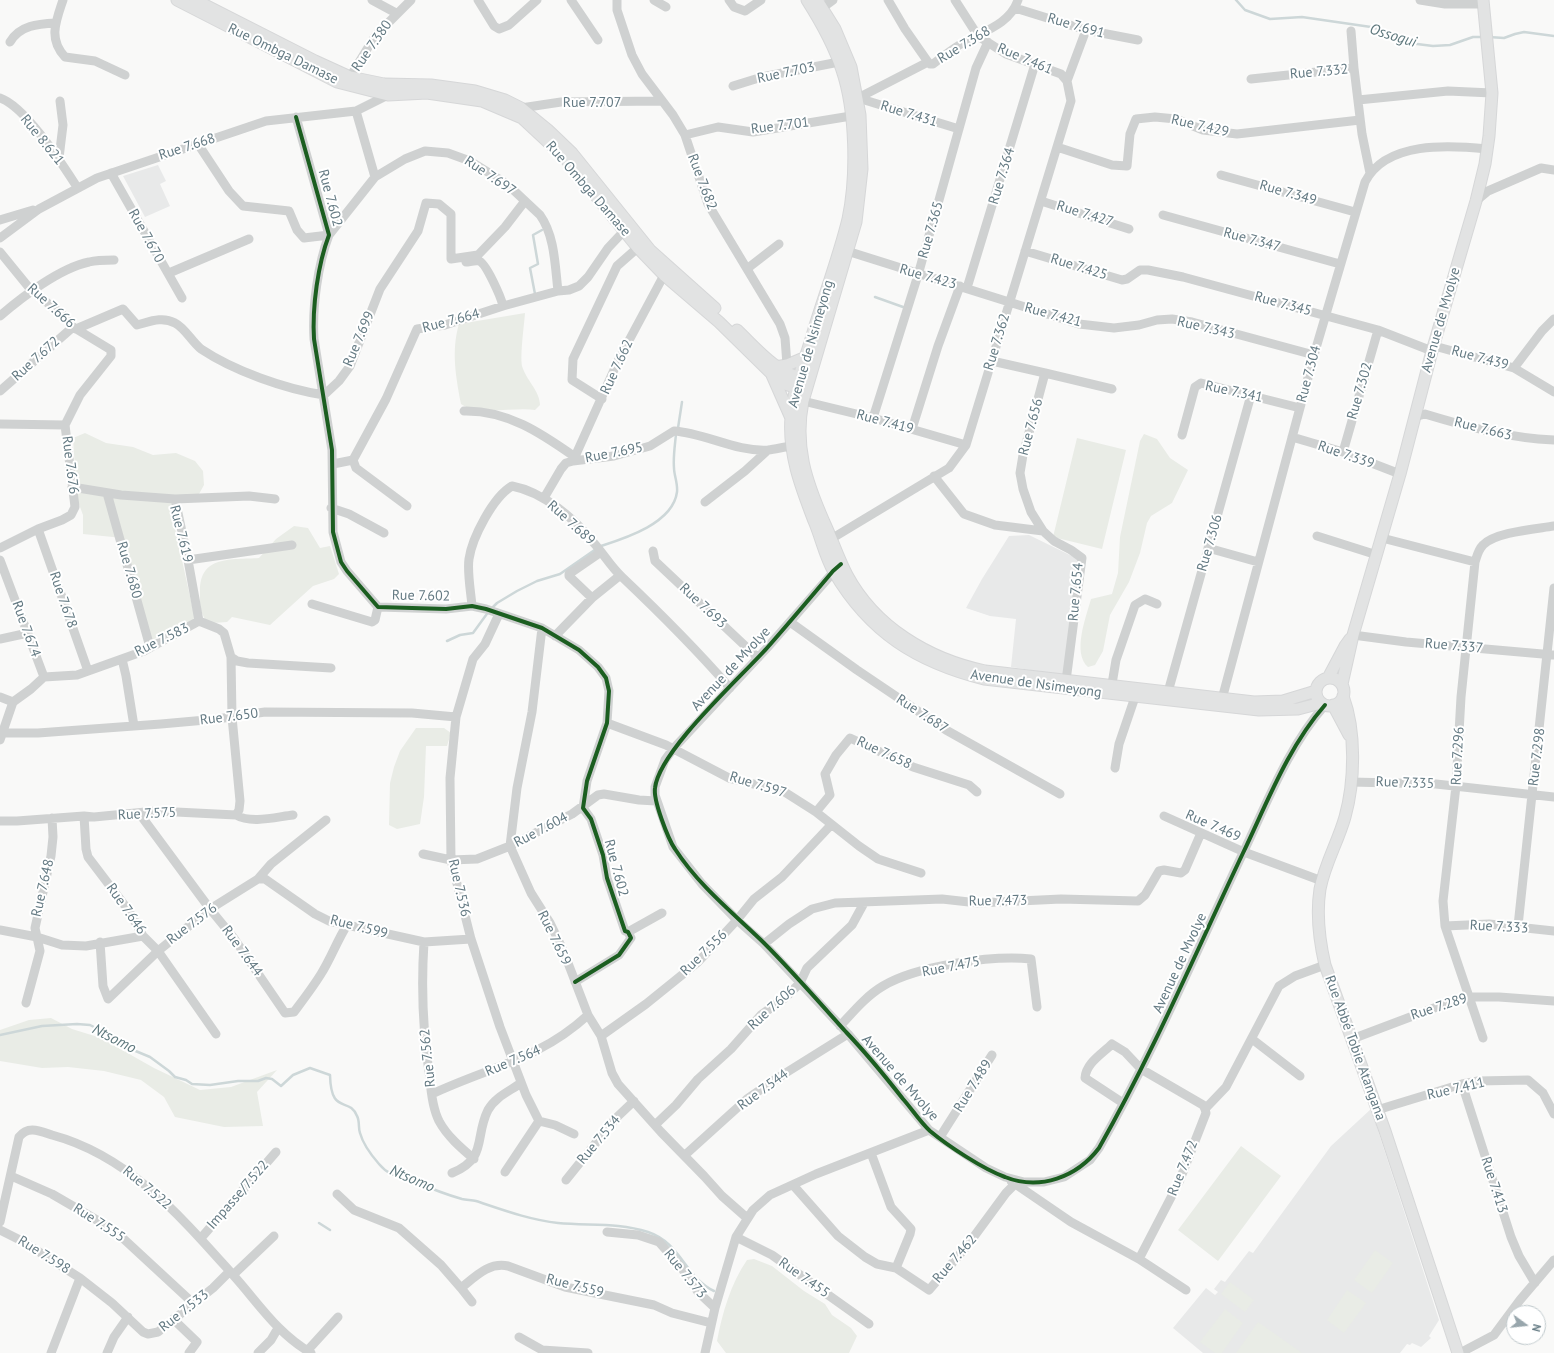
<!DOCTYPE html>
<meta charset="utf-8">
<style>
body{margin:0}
#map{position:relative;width:1554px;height:1353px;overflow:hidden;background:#f9f9f8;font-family:"PT Sans",sans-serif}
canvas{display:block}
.north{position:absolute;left:1506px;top:1305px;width:40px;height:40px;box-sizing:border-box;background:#fff;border:1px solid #c1cacd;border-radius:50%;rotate:105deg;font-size:11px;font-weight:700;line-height:16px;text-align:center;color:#647a83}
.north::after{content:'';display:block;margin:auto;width:14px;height:18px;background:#98a6ac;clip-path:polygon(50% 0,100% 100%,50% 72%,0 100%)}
</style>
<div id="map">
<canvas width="1554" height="1353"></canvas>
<div class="north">N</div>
</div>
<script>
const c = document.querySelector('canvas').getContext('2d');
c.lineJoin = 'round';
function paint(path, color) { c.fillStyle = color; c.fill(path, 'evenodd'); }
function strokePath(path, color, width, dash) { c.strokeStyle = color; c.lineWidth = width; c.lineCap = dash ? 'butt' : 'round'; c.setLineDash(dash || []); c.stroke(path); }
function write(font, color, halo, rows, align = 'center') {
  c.font = font + ' "PT Sans",sans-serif'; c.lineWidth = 4; c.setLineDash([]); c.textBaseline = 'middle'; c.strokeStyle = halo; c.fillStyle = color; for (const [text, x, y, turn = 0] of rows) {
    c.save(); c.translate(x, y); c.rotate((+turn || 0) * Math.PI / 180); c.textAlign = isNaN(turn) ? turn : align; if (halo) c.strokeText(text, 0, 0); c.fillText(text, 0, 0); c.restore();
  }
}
const built = new Path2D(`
 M158,165l8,16 -6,3 10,22 -25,11 -22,-41z
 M1029,535l51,25 -16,115 -53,-8 5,-48 -26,-3 -24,-8 16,-29 27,-43z
 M1371,1109l68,211 -10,16 2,2 -10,9 -9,-4 -2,2 -3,-1 -7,9h-197l-30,-25 33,-40 9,7 3,-3 -4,-3 7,-9 4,2 24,-31 4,2 78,-107z`);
const green = new Path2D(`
 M525,313c-1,14 -5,41 -3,53 4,14 18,25 18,39l-5,5c-21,-3 -58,6 -74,-6 -5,-27 -10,-53 -2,-80z
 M85,433l21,10 27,4 20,8 23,-2 19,8 8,10 1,14 -5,9 -14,1 -15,11 25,113 -43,21 -29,-102 -40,-4v-19l-6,-16 -4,-61z
 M1144,434l13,5 13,19 18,12 -16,33 -21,13 -4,7 -7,30 -11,29 -19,33 -7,36 -8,14 -7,2c-16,-14 -2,-50 3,-68l21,-5 6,-21 2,-36 20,-96z
 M1077,438l49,12 -24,99 -49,-12z
 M294,526l14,2 12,20 10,-2 9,28 -5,5 -21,7 -43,39 -38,-8 -5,5 -14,1 -7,-2c-7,-12 -6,-16 -6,-30 0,-36 31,-31 59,-33l17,-19z
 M416,728h28l7,5 -4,13h-21l-2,51 -4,27 -23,5 -8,-4 1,-42 4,-16 6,-16z
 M51,1018l21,11 29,9 53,30 46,22 31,-3 46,-17 -20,22 6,34 -39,1 -49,-10 -11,-20 -23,-17 -37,-9 -36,-4 -26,1 -42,-7v-31l29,-10z
 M1241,1146l40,30 -63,85 -40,-31z
 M1375,1250l18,13 -21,30 -18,-13z
 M754,1259l18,7 32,25 21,13 7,11 19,13 6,8 -8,17h-123l-9,-12c5,-27 14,-58 30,-81z
 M1230,1282l24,18 -9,12 -24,-18z
 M1347,1290l19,13 -22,30 -17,-13z
 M1225,1309l18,14 -21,30h-7l-15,-11z
 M1258,1322l44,31h-66z`);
const stream = new Path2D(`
 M1236,0l9,10 25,9 32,-2 69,10 24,7 14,9 24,3 17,-1 23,-8h11
 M1489,37l15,1 11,-4 9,-2 30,4
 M535,294l-5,-26 8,-4 -5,-29 9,-5
 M875,297l28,10
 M678,428l4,-26
 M601,546c25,-8 72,-23 76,-54 1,-8 -3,-17 -3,-24 -1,-11 1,-23 2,-34
 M492,608l5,-5 20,-12 20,-10 23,-7 36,-25
 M447,641l13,-6 13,-2 16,-22
 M0,1035l42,-9 35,-2 13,1 20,10 16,12 24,10 19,14 6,6 11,3 6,4 18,1 28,-4h20l8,-3 6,1 9,7 12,-11 17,-7 20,7c1,41 19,21 27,41 3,5 1,12 3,17 3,11 12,23 19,31 10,12 19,12 32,16 16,7 33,14 51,19 4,1 10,1 14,2 27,9 54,19 82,22 31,3 60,-1 90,9 33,11 37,45 66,59
 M319,1223l11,7`);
const minor = new Path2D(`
 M63,0c-7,21 -15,39 2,57l30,4 30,14
 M372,0l24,13
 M478,0l16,26 5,3 10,-4 28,-25
 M571,0l27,40
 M617,0v10l15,45 10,19 31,41 12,20 23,69 72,120 5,14 2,27
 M654,0l12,7
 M729,0l5,7 11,4 16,-11
 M888,0l17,29 23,33
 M1420,0l25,4h37
 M822,8l11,-8
 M1015,8l71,22 52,10
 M1351,31l3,37
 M10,42c10,-17 28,-18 46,-19
 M350,77l25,-41 36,-36
 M1251,79l103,-11 8,66 8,39
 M1067,81l19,-51
 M733,86l29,-9 77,-15
 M0,98c26,9 62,66 77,89
 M858,98l70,-36 2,2h3c9,-7 18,-14 28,-20 20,-12 49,-19 57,-44
 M858,98l101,31
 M1358,100l90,-9 44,2
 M521,108l40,-6 101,-1
 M356,111l19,66
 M296,117l33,118c-11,29 -17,72 -15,104l18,111 1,82 8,30 6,9 31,36 68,2 26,-3 14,3 56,19 37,22 19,17 8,11 3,13 -2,32 -20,58 -4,27 8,11 12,36 4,23 18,53 3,1 3,6 -12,17 -44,27
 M685,135l33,-8 35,5 98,-16
 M198,144l31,47 14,15 46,5 8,19 7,8 25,-3 46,-58 30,-18 20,-8 23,2 22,8 37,23 33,31c15,21 15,51 18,76
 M1057,147l55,18 15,1 3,-32 6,-15 19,-2 21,2 27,11 34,4 123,-14
 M59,158l4,-33 -3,-24
 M111,173l71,125
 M1221,175l134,37
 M1041,201l88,28
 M1476,201l12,-10 53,-23 13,2
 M1163,215l177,49
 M0,220l33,-10
 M0,238l39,-29 58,-31 169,-57 90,-10 32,-16 -2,-4
 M847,251l232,73 35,4 25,-3 18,-5 15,-1 20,3 122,33
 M1025,251l97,29 5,-1 13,-9h8l35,7 195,53 54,21 6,-4 76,21 28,-37 12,-12
 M0,252l31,38 33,26 9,11 38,23v6l-31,39 -15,30
 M466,262c3,0 9,-2 13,-1 7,2 22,36 24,45
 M748,268l31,-24
 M169,273l80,-34
 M967,288l68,-224
 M0,316c22,-19 60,-48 89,-54 8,-2 17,-2 25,-2
 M76,329l47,-20 14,16c12,-3 25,-9 38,-2 10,5 17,19 26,26 33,22 84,40 123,46l15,-14 11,-15 30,-77 38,-58 8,-28 13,1 12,10v45l27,-4 27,-28 20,-26
 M992,361l53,12 -22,82 -3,18 3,16 8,23 12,19
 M1514,368l40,24
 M1045,373l67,16
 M0,391l73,-64
 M602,399l-30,-19 1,-21 44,-93 25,-22
 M803,401l70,17 93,27
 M464,411c43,-1 77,22 111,46
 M1414,417l11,-3c43,13 84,24 129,26
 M873,418l45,-143 58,-207 12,-26
 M0,424l65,1 10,82 -4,8 -9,5 -24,9 -38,19
 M912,429l26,-83 22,-60
 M1182,435l13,-48 6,-4 99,25
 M1292,437l51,15 57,22
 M1343,452l35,-122
 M573,461l45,-100 46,-86
 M333,464l20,-4
 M934,476l30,38 31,11 48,6 11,10 17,9 11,8 -16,123
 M72,487l49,8 54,4 13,61 11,61
 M107,493l43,154
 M544,498l17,-29 5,-6 7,-2 41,-5 36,-10 24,-15c31,2 62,21 94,19 8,-1 16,-3 24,-4
 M175,499l74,-3 26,3
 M705,502l40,-31 23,-21
 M407,506l-51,-38 -3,-8 33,-61 31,-70 28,-4 58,-19 55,-15 11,-1 10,-4 9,-9 20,-29 16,-17
 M331,508l18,6 35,19
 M38,529l50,142
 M1317,536l60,19
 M1382,538l93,24
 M831,539l118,-71 17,-23 105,-344 -4,-20 -6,-7 -55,-20 -28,-18 -23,-36
 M1208,548l50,14
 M653,551l2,10 103,97
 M0,560l44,117
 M188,560l104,-15
 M837,568l-70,80 -94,101 -8,11 -10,27v8l18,52 29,37 35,36 27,24 84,90 81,96 57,38 19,9 19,5h20l20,-5 26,-17 9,-12c54,-95 97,-196 144,-295 24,-50 45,-106 82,-148
 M592,598l26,-21h3
 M312,604l60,18 3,-2 3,-13
 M472,606c-1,-13 -5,-34 -3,-47 3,-21 24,-62 43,-73 31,6 62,32 81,56 10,11 18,25 29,35 38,36 74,72 108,111
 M499,614l-14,30 -12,15 -17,58 -6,61 1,82 20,79 29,88 26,68 13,26 16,4 19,9
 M790,622l67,48 89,60 114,64
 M542,628l-10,84 -15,76 -7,58 21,47 19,30 13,27 25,65 13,21 11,37 6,11 43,48 43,44 18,20 25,22
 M1353,635l53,7 148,13
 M555,636l37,-38 -23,-22v-2l32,-22
 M0,639l28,-6
 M231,657l6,4 11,2 83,5
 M122,659l4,17 8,50
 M1112,684l4,-24 19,-55 10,-6 12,5
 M1168,692l83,-297
 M0,697l13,5
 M1222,699l94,-351 49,-166c21,-41 84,-37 122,-33
 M607,723l59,22 63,33 54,13 33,21 43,34 19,13 43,14
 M2,733h36l123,-9 56,-5 48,-7 147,1 44,4
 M0,740l13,-38 18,-13 13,-12 33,-2 67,-24 55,-30 20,8 5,4 7,24 1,60 8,84 -1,9 -3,5
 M1115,768l4,-24 16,-47
 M1351,782l85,2 118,13
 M816,812l14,-17 -5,-21 11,-19 14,-17 63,29 56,18 8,7
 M139,813l71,96 23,28 52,76 9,-1c9,-12 19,-25 27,-38 10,-16 16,-33 26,-49
 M84,816l2,33 2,8 41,54 14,25 15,15 58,83
 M1164,816l80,36 78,29
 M0,821h17l67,-5 10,1 62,-6 80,4c15,9 40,2 57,0
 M423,854l28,6 26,-1 33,-13 62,-32 26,-19 6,-1 35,6 17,1
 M258,879h7l50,35 14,7 95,21 47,-3
 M1445,926l44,-2 65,7
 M1518,926l36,-338
 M0,930l37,7 25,8 24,1 57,-10
 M628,932l34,-19
 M100,942l3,44 5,13 50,-48 52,-42 48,-30 13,-15 55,-44
 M424,942c-3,46 -1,92 6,137 1,14 3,30 9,42 8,15 22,27 35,38
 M764,944l25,-20 23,-15 23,-6 107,-4 36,4 83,-4 77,2 7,-6 14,-24 5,-1 17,3 4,-3 16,-37
 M26,1003l14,-52 -5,-23 16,-72 2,-19 -1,-19
 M840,1026c13,-14 26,-30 43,-40 33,-20 109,-31 148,-27l6,48
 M601,1036l45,-32 52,-42 39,-42 17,-21 28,-22 49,-52
 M1483,1038l-38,-112 -2,-25 13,-115 5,-89 14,-135c2,-6 3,-12 8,-17 12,-13 53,-16 71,-19
 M1252,1039l48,37
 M1352,1039l98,-37 19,-5h30l55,4
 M1462,1084l49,153 8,19 16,27
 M432,1094c57,-27 107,-34 156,-79
 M1123,1103l-38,-25c1,-15 17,-24 27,-34l13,8 16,17 62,36 2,4
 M1377,1110l85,-26 16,-3 50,-1 15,13 11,21
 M655,1125l21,-20 22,-26 33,-30 30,-34 25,-18 14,-14 7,-15 45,-43 12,-22
 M940,1137l52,-82
 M871,1153l20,54 20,22 -1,5 -14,34
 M685,1155l62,-56 29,-20 72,-45
 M505,1172l34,-51
 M452,1173c36,-15 22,-35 36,-63 7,-13 22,-19 33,-27
 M11,1176l41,18 62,36 80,74
 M566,1180l49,-61 19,-18
 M1011,1181l60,41 68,37 40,-77 27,-69 -1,-4 21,-22 53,-101 16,-10 30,-11
 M793,1185l45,51 27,21 12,7 19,4 33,22 38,-44 39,-53 9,-9
 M337,1194l17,16 45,18 42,37 20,23
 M0,1222l19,-85c9,-12 21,-6 33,-2 78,21 130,83 182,141 25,28 43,57 77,77
 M0,1230l22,11 58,37 -29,75
 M607,1232l31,3 21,7 22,25 17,25 17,16
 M736,1237l36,18 97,69
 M201,1238l75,-86
 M1139,1259l47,31
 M233,1275l41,-39
 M80,1278l32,25 31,29 5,2 10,-2 55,-44 16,-16
 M472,1302l-11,-14c15,-12 28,-26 47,-22l57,21 89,18 18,8 39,10
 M173,1319l24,23 -8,11
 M519,1337l23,13 46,3
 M307,1351l31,-34
 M107,1353l7,-16 14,-20
 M258,1353l13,-13 7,-12
 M705,1353l10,-45 21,-71 17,-27 17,-15 46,-21 113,-44
 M1460,1353l34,-18 26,-35 34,-40`);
const major = new Path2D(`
 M177,0l160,82 51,13 39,-2 55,8 40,17 43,40 73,90 26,27 55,47 53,52 13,10 19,6
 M195,0l120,61 35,16 34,7 47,1 44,6 30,9 16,8 27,22 24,23 78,97 65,58
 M807,0c14,22 27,45 35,70 14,41 15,107 6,149 -9,37 -23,74 -34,110 -8,29 -21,59 -23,88 -3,37 10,70 23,104 7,16 11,36 20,51 36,61 83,90 150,107l275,31 39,-1 23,-6
 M817,0l18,29 16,38 9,48 2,54 -6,53 -53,179c-9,45 3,80 21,121 8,17 14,36 23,53 28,52 81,84 138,96l269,31 29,-1 33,-10
 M737,330c22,21 38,42 69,50
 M776,367l11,-2 19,-8
 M772,375l19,43
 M1328,678l17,-32 5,-7
 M1316 692a14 14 0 1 1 28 0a14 14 0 1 1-28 0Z
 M1342,684l11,-49 47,-161 32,-123 44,-150 9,-37 4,-28 3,-43 -9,-93
 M1343,696c13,35 12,85 2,121 -7,25 -20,46 -25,72 -4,26 -1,50 5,76l60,166 73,222
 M1333,705l16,30`);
const cycleway = new Path2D(`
 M296,117l33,118c-11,29 -17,72 -15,104l18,111 1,82 8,30 6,9 31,36 68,2 26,-3 14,3 56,19 37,22 19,17 8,11 3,13 -2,32 -20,58 -4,27 8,11 12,36 4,23 18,53 3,1 3,6 -12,17 -44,27
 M841,564l-8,7c-22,26 -44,52 -66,77 -28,31 -108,103 -112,140 -2,12 13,51 20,61 24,37 58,64 89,94 28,28 55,59 82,89 20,21 39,44 57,67 9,10 17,23 27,32 18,15 53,38 75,46 35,14 72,0 94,-29 54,-95 97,-196 144,-295 24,-50 45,-106 82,-148`);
const streetNames = [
 ["Rue 7.691",1076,26,16],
 ["Rue 7.368",964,45,-31],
 ["Rue 7.380",372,46,-55],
 ["Rue Ombga Damase",283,54,26],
 ["Rue 7.461",1025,59,23],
 ["Rue 7.332",1319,72,-5],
 ["Rue 7.703",786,73,-12],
 ["Rue 7.707",592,103],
 ["Rue 7.431",909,114,17],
 ["Rue 7.701",780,126,-7],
 ["Rue 7.429",1200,126,13],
 ["Rue 8.621",42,140,51],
 ["Rue 7.668",187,147,-18],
 ["Rue 7.697",490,176,34],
 ["Rue 7.364",1002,176,-73],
 ["Rue 7.682",702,182,69],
 ["Rue Ombga Damase",588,189,49],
 ["Rue 7.349",1288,193,16],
 ["Rue 7.602",330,198,75],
 ["Rue 7.427",1085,214,17],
 ["Rue 7.365",931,230,-74],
 ["Rue 7.670",146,236,61],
 ["Rue 7.347",1252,240,15],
 ["Rue 7.425",1079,267,17],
 ["Rue 7.423",928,277,16],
 ["Rue 7.345",1283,304,15],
 ["Rue 7.666",51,306,42],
 ["Rue 7.421",1053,315,15],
 ["Avenue de Mvolye",1441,320,-74],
 ["Rue 7.664",451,321,-15],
 ["Rue 7.343",1206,328,13],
 ["Rue 7.699",359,339,-67],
 ["Rue 7.362",997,342,-73],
 ["Avenue de Nsimeyong",811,344,-74],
 ["Rue 7.439",1480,358,15],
 ["Rue 7.672",36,359,-42],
 ["Rue 7.662",617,367,-65],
 ["Rue 7.304",1309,374,-75],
 ["Rue 7.302",1360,391,-74],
 ["Rue 7.341",1234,392,12],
 ["Rue 7.419",885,422,15],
 ["Rue 7.656",1031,427,-75],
 ["Rue 7.663",1483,429,14],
 ["Rue 7.695",614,453,-11],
 ["Rue 7.339",1346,455,19],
 ["Rue 7.676",70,465,83],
 ["Rue 7.689",571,523,42],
 ["Rue 7.619",181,534,76],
 ["Rue 7.306",1210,543,-74],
 ["Rue 7.680",129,570,74],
 ["Rue 7.654",1076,592,-85],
 ["Rue 7.602",421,596,1],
 ["Rue 7.678",63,600,71],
 ["Rue 7.693",703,606,43],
 ["Rue 7.674",26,629,70],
 ["Rue 7.583",162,640,-26],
 ["Rue 7.337",1454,646,5],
 ["Avenue de Mvolye",731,669,-47],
 ["Avenue de Nsimeyong",1036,684,8],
 ["Rue 7.687",922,714,33],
 ["Rue 7.650",229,717,-7],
 ["Rue 7.658",884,753,25],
 ["Rue 7.296",1458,756,-87],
 ["Rue 7.298",1537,757,-83],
 ["Rue 7.335",1405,783,2],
 ["Rue 7.597",758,785,17],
 ["Rue 7.575",147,814,-3],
 ["Rue 7.469",1213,826,24],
 ["Rue 7.604",541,830,-28],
 ["Rue 7.602",616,868,75],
 ["Rue 7.648",43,888,-77],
 ["Rue 7.536",459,888,77],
 ["Rue 7.473",998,901,-1],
 ["Rue 7.646",126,909,55],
 ["Rue 7.576",192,924,-37],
 ["Rue 7.599",359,927,14],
 ["Rue 7.333",1499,927,3],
 ["Rue 7.659",554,938,64],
 ["Rue 7.644",242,951,54],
 ["Rue 7.556",704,953,-44],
 ["Avenue de Mvolye",1180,963,-65],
 ["Rue 7.475",951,967,-11],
 ["Rue 7.289",1439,1007,-18],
 ["Rue 7.606",772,1008,-42],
 ["Rue Abbé Tobie Atangana",1355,1048,70],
 ["Rue 7.562",428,1058,-96],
 ["Rue 7.564",513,1061,-23],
 ["Avenue de Mvolye",900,1078,49],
 ["Rue 7.489",973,1086,-58],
 ["Rue 7.411",1456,1089,-13],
 ["Rue 7.544",763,1090,-36],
 ["Rue 7.534",599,1140,-50],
 ["Rue 7.472",1183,1168,-68],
 ["Rue 7.413",1494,1185,72],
 ["Rue 7.522",147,1188,40],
 ["Impasse/7.522",238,1195,-49],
 ["Rue 7.555",99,1223,33],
 ["Rue 7.598",44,1255,32],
 ["Rue 7.462",955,1259,-49],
 ["Rue 7.573",685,1274,51],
 ["Rue 7.455",804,1278,35],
 ["Rue 7.559",575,1286,14],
 ["Rue 7.533",184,1311,-38]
];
const waterNames = [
 ["Ossogui",1393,36,17],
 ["Ntsomo",114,1039,27],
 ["Ntsomo",412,1179,23]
];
paint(built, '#e8e9e9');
paint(green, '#e9ece6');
strokePath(stream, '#cdd7d8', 2.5);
strokePath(major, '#d6d7d8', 13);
strokePath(minor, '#cfd1d1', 9);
strokePath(major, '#e2e3e3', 11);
strokePath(cycleway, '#1b5e20', 4);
write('14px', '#647a83', '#fff', streetNames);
write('italic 15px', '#5e787d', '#fff', waterNames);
</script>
